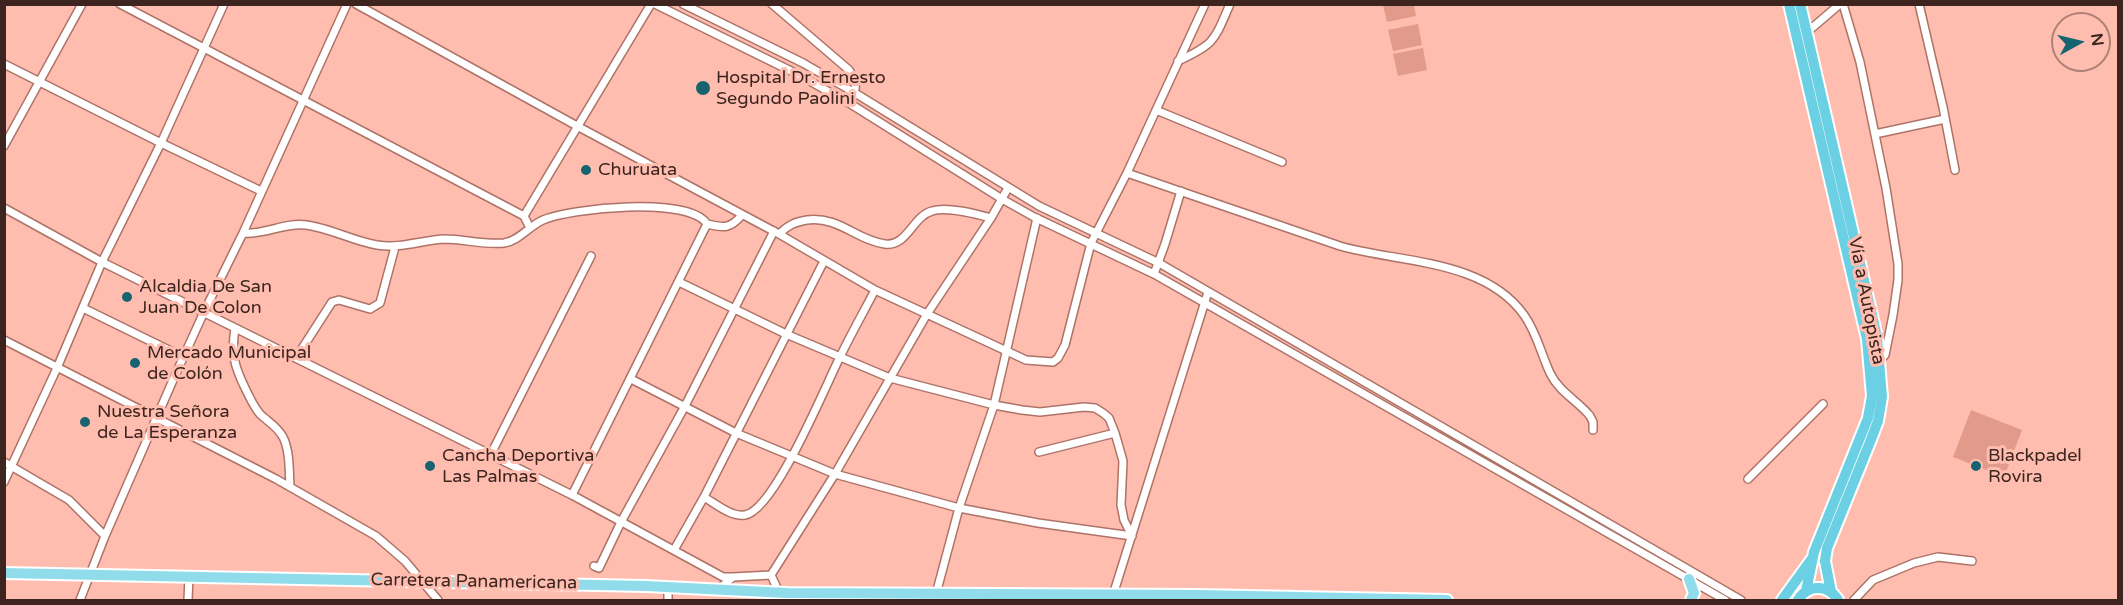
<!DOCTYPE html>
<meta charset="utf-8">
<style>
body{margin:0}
#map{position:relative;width:2123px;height:605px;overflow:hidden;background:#ffbdb0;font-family:"Varela Round",sans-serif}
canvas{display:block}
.frame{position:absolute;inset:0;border:6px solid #3d241f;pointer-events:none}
.north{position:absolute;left:2051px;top:12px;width:60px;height:60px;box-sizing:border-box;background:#ffbdb0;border:2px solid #b18076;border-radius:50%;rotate:82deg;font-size:16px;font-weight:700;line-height:24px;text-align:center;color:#3d241f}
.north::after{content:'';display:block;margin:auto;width:21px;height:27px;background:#186370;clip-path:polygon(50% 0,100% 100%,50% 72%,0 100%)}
</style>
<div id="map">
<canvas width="2123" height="605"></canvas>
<div class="frame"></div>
<div class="north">N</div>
</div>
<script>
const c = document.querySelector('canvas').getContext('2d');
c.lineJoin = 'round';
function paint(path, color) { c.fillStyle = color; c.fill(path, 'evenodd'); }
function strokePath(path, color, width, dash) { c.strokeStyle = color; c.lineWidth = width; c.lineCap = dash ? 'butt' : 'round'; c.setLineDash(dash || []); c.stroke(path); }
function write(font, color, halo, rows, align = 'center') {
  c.font = font + ' "Varela Round",sans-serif'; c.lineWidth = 6; c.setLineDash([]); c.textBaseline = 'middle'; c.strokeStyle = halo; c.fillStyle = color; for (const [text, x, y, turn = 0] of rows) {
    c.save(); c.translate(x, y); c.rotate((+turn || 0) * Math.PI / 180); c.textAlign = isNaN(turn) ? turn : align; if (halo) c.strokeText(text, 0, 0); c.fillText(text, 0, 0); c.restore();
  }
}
const green = new Path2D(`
 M1383,5h31l2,11 -29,6z
 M1418,24l4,21 -29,6 -5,-21z
 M1423,48l4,22 -29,6 -5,-22z
 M1971,410l51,20 -18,47 -51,-20z`);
const minor = new Path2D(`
 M120,4l404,212 6,12
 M356,4l221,122 202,108 96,56 151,70 27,2 5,-4 7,-13 26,-102 36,-70 78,-169
 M655,4l142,70 52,29 153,96 32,18 120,57 571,326
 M683,4l120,59 52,30 184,113 120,57 582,337
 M772,4l77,66c9,13 8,20 0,33
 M1843,4l17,58 26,126 12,76v16l-5,35 -8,40 -5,5
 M1919,4l24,103 12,63
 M1806,33l34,-29
 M1178,61c37,-17 36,-20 52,-57
 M4,64l157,79 100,48
 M1156,110l126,52
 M1875,134l70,-15
 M4,146l78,-142
 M1127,173l213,73c60,17 144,13 184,69 13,18 17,39 26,58 9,19 28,28 40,43l3,6v8
 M4,208l98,54 470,233 151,82h10
 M524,216l127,-212
 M243,233c22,2 42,-11 63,-8 24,3 47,16 71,20 23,4 45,-5 68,-6 19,0 39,6 59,4 15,-2 25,-17 39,-23 28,-12 146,-24 164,4 17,4 23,5 35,-9
 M779,234c9,-9 16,-12 28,-14 32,-4 49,20 78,24 22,3 28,-28 47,-33 15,-5 44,3 59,7
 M1154,274l11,-30 16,-53
 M679,282l107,52 104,44 104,27 28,5 18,2 44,-5 11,1 8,5 6,5 6,15 8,28 -2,44 3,15 8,16
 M83,308l100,49
 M235,328c-4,26 -1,38 11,62 4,8 8,17 14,24 8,8 17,12 23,23 7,14 6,33 7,50
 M4,340l272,139 100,57 29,25 33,39
 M296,358l36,-56 7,-2 31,9 10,-6 15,-56
 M631,379l105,54 99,41 124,34 79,15 94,13
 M1039,452l76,-19
 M491,454l100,-198
 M4,462l65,38 36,36
 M1748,479l75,-75
 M4,482l53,-114 45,-106 59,-119 63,-139
 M572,495l135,-271
 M704,497c12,7 27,20 41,18 29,-4 80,-128 94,-156 11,-23 24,-46 36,-69
 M674,550l30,-53 120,-236
 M594,566l5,2 22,-46 64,-116 89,-175
 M771,575l64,-101 92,-160 64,-96 17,-30
 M720,588l13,-11 38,-2 6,13 -1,4
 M936,594l23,-86 35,-103 43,-187
 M1113,595l95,-303
 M80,600l25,-64 68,-156 31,-68 39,-79 104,-229
 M188,600l1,-23
 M668,600v-14
 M1854,600l19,-20 41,-17 24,-6 34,4`);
const primary = new Path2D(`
 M4,573l642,13 141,7 412,2 248,5
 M1689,579l5,14 -3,7`);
const trunk = new Path2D(`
 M1789,4l78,335 5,57 -4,22 -54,134 -8,39
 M1800,4l77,333 5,60 -4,24 -8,21 -43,106 -2,13 6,31
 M1782,600l29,-40
 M1798,600c10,-16 30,-16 40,0`);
const markers = [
 [703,88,8,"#186370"],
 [586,170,6,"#186370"],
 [127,297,6,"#186370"],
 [135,363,6,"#186370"],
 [85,422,6,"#186370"],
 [430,466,6,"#186370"],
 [1976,466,6,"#186370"]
];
const poiNames = [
 ["Hospital Dr. Ernesto",716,78],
 ["Segundo Paolini",716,99],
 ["Churuata",598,170],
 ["Alcaldia De San",139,287],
 ["Juan De Colon",139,308],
 ["Mercado Municipal",147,353],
 ["de Colón",147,374],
 ["Nuestra Señora",97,412],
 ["de La Esperanza",97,433],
 ["Cancha Deportiva",442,456],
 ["Las Palmas",442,477],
 ["Blackpadel",1988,456],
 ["Rovira",1988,477]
];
const streetNames = [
 ["Vía a Autopista",1866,301,79],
 ["Carretera Panamericana",474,582,1]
];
paint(green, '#e29a8b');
strokePath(minor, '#ae7266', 10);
strokePath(primary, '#fff', 14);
strokePath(trunk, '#fff', 14);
strokePath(minor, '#fff', 7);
strokePath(primary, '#90dcea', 10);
strokePath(trunk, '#6bd0e3', 10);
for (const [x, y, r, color] of markers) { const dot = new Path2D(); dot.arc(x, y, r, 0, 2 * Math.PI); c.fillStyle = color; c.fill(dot); strokePath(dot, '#ffbdb0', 2); }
write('18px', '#3d241f', '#ffbdb0', poiNames, 'left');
write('18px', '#3d241f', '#ffbdb0', streetNames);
</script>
